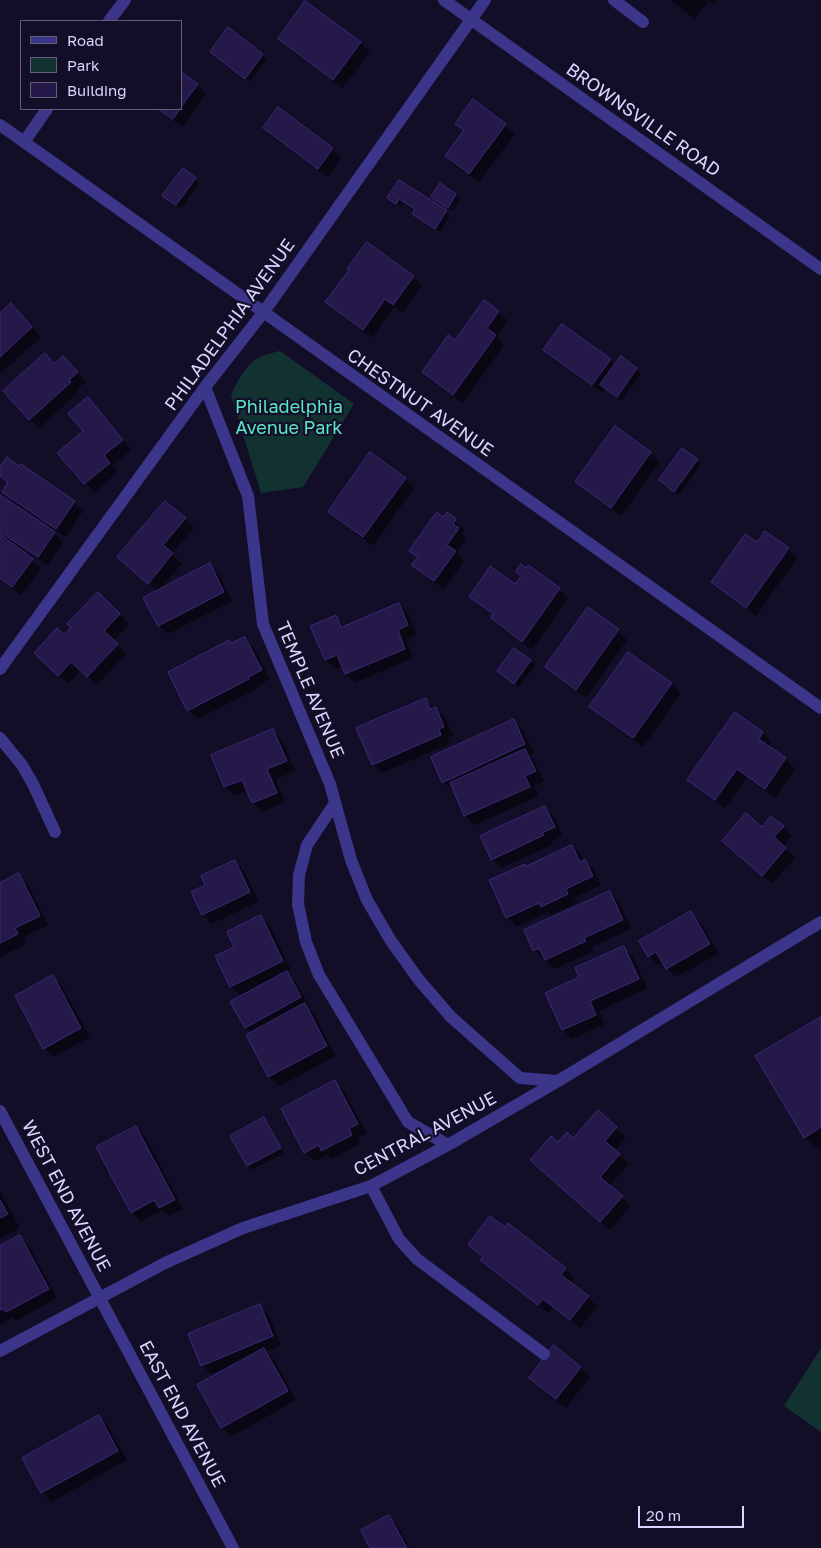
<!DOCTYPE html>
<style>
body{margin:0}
#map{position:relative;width:821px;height:1548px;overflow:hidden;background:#130e27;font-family:"Golos Text",sans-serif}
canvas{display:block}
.legend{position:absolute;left:20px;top:20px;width:162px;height:90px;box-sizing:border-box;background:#130e27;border:1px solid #635d7d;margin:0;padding:6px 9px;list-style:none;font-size:15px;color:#dad4ff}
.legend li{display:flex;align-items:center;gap:10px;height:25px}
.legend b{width:25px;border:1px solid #635d7d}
.scale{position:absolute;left:638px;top:1506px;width:106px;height:22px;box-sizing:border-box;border:2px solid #dad4ff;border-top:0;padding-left:6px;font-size:15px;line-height:18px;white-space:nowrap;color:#dad4ff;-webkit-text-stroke:4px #130e27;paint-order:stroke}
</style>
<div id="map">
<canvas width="821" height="1548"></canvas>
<ul class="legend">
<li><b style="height:6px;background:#3b3689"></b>Road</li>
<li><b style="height:14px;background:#113231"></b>Park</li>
<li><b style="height:14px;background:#241949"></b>Building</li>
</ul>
<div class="scale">20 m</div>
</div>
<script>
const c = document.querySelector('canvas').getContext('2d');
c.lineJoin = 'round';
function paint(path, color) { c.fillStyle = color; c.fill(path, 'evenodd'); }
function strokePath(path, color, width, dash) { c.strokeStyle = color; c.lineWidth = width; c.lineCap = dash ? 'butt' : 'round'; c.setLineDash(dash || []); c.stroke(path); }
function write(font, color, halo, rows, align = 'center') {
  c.font = font + ' "Golos Text",sans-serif'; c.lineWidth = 4.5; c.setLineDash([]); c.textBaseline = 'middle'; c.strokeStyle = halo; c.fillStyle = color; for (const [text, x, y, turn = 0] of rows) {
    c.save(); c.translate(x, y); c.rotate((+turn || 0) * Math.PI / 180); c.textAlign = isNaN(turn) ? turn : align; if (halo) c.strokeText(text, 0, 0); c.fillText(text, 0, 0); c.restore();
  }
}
const green = new Path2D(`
 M280,351l74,53 -51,83 -42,6 -30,-98c6,-14 15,-31 29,-38 6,-3 13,-4 20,-6z
 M821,1348v84l-37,-26z`);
const shadow = new Path2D(`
 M670,0h47l-3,4 -5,-4 -14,19z
 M306,3l54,40 10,9 -27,36 -55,-40 -9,-9z
 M211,52l51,3 5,4 -17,23z
 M181,74l16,11 9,9 -23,33 -27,-18h25z
 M278,109l54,40 9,10 -13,18 -55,-40 -9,-9z
 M456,123l49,2 10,9 -36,48 -24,-16 -9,-10 19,-24z
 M195,179l4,4 -18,26 -13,-9z
 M400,181l46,30 4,5 -10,16 -22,-13 -4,-5 2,-4 -12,-7 -3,4 -12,-9z
 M440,185l20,15 -7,11 -20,-14z
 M367,243l46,34 9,9 -19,27 -9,-6 -22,31 -36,-27 -9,-9 23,-32z
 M484,301l15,11 9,9 -12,16 8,8 -41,58 -31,-22 -9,-9 32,-31z
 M20,314l21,23 -41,37v-59z
 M545,349l65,11 6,6 5,-8 20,16 -20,27 -16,-13 -3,5 -48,-34z
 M45,355l10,10 17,1 14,16 -9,7 2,3 -40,36 -9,-9z
 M88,399l44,51 -20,15 6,7 -24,21 -35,-40 26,-22z
 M616,428l34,25 10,9 -39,54 -35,-25 -9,-9z
 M697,460l4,4 -22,31 -14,-10z
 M0,470l74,32 9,9 -17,26 -53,-36 -9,-9 5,-8 -9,-8z
 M405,478l9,10 -41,58 -34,-25 -9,-9z
 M0,496l54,37 9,9 -15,23 -37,-24 -1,1 22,18 9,9 -20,26 -21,-16z
 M447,514l18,16 -3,3 5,6 -11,14 8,8 -20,28 -22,-15 -9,-9 5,-7 -7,-7z
 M185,519l9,9 -22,26 10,10 -23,27 50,-26 10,9 13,27 -64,33 -9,-9 -1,-33 -40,-35z
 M758,544l30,5 9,9 -41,58 -34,-25 -9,-9z
 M515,586l44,3 9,9 -36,52 -31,-23 -9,-9 2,-2 -14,-10 -10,-10z
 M98,593l31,31 -16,17 13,13 -29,31 -16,-15 -13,14 -23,-22z
 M399,604l9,9 9,22 -11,4 7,19 -58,25 -9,-9 -3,-8 -8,3 -9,-9 -14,-34 23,-10 10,11z
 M618,630l9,10 -41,58 -30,-22 -10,-9z
 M245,638l9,10 16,31 -13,7 1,2 -60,31 -10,-9 44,-65z
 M628,653l44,31 9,9 -38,54 -43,-31 -9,-9z
 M530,661l5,4 -16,22 -16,-12z
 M425,700l20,17 8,19 -6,2 2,6 -67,29 -9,-9z
 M736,714l27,19 9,9 -4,5 18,12 9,10 -20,29 -28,-20 -22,30 -27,-19 -9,-9z
 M513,720l10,9 11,25 -4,1 4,5 10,21 -10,5 5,10 -64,29 -10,-9 -11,-26 -1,1 -10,-9z
 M273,731l9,9 13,31 -19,8 9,23 -23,10 -9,-9 -5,-13 -13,6 -10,-9 -13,-31z
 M545,807l9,10 9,19 -12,6 1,3 -51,23 -9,-9z
 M783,827l9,9 -9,11 12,11 -23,26 -49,-43 39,-13z
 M572,846l9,9 3,7 1,-1 9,9 7,15 -27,13 3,5 -26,12 -3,-3 -31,15 -10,-9 -17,-37 37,-14z
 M235,861l9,10 15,30 -47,23 -9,-10 -10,-21 14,-7z
 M19,875l9,9 20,41 -25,12 3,7 -26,13v-73z
 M609,892l10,9 12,28 -39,18 2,4 -39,18 -21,-19 -9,-19zM544,945l1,2 -8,4v-3z
 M691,913l9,9 19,32 -43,23 -9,-9 -3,-6 -6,3 -9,-9z
 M261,917l9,9 21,44 -4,2 9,10 14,25 -2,1 6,6 22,42 -57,30 -9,-9 -22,-42 4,-2 -6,-6 3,-34 -1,-2 -8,4 -9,-9 5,-38z
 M623,948l10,9 14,31 -48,23 6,13 -33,15 -9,-9 18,-52z
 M53,977l9,9 28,51 -37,20 -9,-9z
 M821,1018v130l-3,2 -13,-13z
 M335,1082l9,9 23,42 -10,5 3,6 -28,15 -5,-4 -13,6 -9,-9z
 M598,1112l28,25 -12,14 15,13 -20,22 22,20 -21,24 -70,-61 19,-25 14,-5z
 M264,1119l5,4 15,30 -32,17 -4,-4 -16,-30z
 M136,1127l9,9 38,73 -14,7 -7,-6 -21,12 -9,-10z
 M0,1191l20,37 -20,11z
 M20,1237l9,9 28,52 -41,23 -3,-4 -13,8v-78z
 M470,1245l95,24 9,9 -4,5 18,14 9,9 -17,22 -28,-21 -4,6 -57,-44 -10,-9 2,-2z
 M260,1306l9,9 12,30 -15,7 7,6 23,42 -65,37 -9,-10 4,-57 -1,-2 -14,6 -9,-9z
 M580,1368l10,9 -24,31 -26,-21 -10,-9z
 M99,1417l9,9 19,34 -76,42 -9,-10z
 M389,1516l9,10 12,22h-38z`);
const building = new Path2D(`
 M305,1l56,41 -28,38 -55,-41z
 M228,27l35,27 -18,25 -35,-27z
 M181,72l17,12 -17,23z
 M473,99l33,25 -37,50 -24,-18 19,-26 -9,-6z
 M278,107l55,41 -15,21 -55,-41z
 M158,109h22l-7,10z
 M183,168l13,10 -20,27 -14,-9z
 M399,180l48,30 -12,19 -23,-15 3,-5 -16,-10 -3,5 -9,-6z
 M440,183l16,11 -8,14 -17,-11z
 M367,242l47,34 -21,29 -8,-6 -22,31 -38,-28 24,-32 -2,-1z
 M484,300l15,11 -12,17 9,7 -43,60 -31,-23 26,-37 7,5z
 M11,303l21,24 -32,30v-44z
 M562,324l49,35 -19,26 -49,-35z
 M45,353l9,11 9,-8 15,16 -9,8 2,2 -42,38 -26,-29z
 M621,356l16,12 -20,29 -17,-12z
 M88,397l35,43 -19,15 6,8 -26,21 -27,-31 26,-22 -15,-17z
 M615,426l36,26 -40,56 -36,-26z
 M682,448l16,11 -24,33 -15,-12z
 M370,452l36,26 -43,59 -35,-25z
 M7,457l12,9 2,-2 54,37 -19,28 -54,-37 6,-10 -8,-6v-8z
 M0,495l55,37 -17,25 -38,-25z
 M165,501l21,17 -23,27 10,8 -25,31 -31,-27z
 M437,512l6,5 4,-5 9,7 -3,5 6,4 -12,17 9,6 -22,30 -23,-16 7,-8 -9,-6z
 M765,531l24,17 -43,60 -35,-26 34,-48 12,8z
 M0,534l33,25 -21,28 -12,-9z
 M210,563l14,29 -66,34 -15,-28z
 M521,564l5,4 2,-3 32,23 -38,54 -31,-24 2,-4 -24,-17 21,-31 25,18 6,-8 -5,-4z
 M98,592l22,22 -16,17 14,13 -31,33 -16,-15 -13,14 -24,-23 23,-25 7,7 7,-8 -4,-3z
 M399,603l9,22 -10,5 7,19 -60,25 -8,-19 -12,5 -15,-34 26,-11 5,12z
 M588,607l31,22 -43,61 -31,-23z
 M245,637l17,33 -14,7 1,2 -62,32 -19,-39 61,-32 2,3z
 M514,648l17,12 -17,24 -17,-13z
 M628,652l44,31 -39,55 -44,-31z
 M426,698l4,11 6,-2 8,20 -5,2 2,6 -69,30 -16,-37z
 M735,712l28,20 -4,7 27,19 -21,31 -28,-20 -22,31 -28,-20z
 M514,719l11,25 -83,39 -11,-26z
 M273,729l14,32 -20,8 10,24 -25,10 -10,-23 -18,7 -13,-32z
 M525,749l11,22 -11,5 5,11 -66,29 -14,-33z
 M545,806l10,21 -13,6 2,2 -53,25 -11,-24z
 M746,813l16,14 9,-11 13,10 -10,11 12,11 -24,28 -40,-35z
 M572,845l8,17 5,-3 8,17 -27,13 2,5 -27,13 -2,-4 -33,15 -17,-38 36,-16 1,2z
 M235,860l15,32 -48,23 -11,-23 14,-7 -4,-9z
 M19,873l21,43 -25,12 3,6 -18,9v-60z
 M610,891l13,29 -39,18 2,3 -41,19 -6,-12 -6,3 -9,-21z
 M691,911l19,33 -44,25 -10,-17 -8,5 -9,-16z
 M261,915l22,46 -53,26 -15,-31 19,-9 -7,-15z
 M624,946l15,33 -49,22 6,14 -34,15 -17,-37 34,-16 -4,-9z
 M287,971l14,26 -56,31 -15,-26z
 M53,975l28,53 -38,21 -28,-53z
 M305,1003l22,43 -59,31 -22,-42z
 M821,1017v110l-17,11 -49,-82z
 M335,1080l23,44 -9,5 3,6 -31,16 -2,-6 -15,8 -23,-44z
 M598,1110l19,17 -12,14 15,13 -20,23 23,19 -23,26 -70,-62 21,-24 7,6 9,-10 6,6z
 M264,1117l17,31 -34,18 -17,-30z
 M136,1126l39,74 -16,8 -5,-8 -23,13 -35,-66z
 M0,1200l8,14 -8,4z
 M490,1216l15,11 3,-4 58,45 -5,7 28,21 -19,24 -27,-21 -5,6 -58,-45 3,-3 -15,-12z
 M20,1235l29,54 -43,23 -3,-3 -3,1v-64z
 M260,1304l13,32 -72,30 -13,-32z
 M554,1345l27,22 -25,32 -27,-21z
 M264,1348l24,43 -67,37 -24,-43z
 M99,1415l19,36 -77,42 -19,-35z
 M389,1515l18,33h-37l-9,-18z`);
const service = new Path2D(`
 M614,0l29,22
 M109,21l16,-21
 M24,142l23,-33
 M0,738l22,27 11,19 22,48
 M371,1186l28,53 18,20 127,95`);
const minor = new Path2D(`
 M0,125l821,583
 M205,387l43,109 15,128 67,160 21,76 16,40 24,41 28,39 32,37 69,61 38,3
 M0,669l205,-282 58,-74 222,-313
 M335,803l-28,42 -8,30 -1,29 8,38 13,33 89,147 40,23
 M0,1111l233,437
 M0,1351l165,-88 78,-35 128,-42 77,-41 110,-64 263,-159`);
const tertiary = new Path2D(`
 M444,0l377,269`);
const streetNames = [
 ["BROWNSVILLE ROAD",643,120,35],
 ["PHILADELPHIA AVENUE",230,325,-54],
 ["CHESTNUT AVENUE",420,403,35],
 ["TEMPLE AVENUE",310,690,67],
 ["CENTRAL AVENUE",425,1134,-28],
 ["WEST END AVENUE",66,1196,62],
 ["EAST END AVENUE",182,1414,62]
];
const parkNames = [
 ["Philadelphia",289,407],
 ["Avenue Park",289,428]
];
paint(green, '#113231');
paint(shadow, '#0007');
paint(building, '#241949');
strokePath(building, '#3a2a77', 1);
strokePath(service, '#3b3689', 12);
strokePath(minor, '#3b3689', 12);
strokePath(tertiary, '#3b3689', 12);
write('18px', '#dad4ff', '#130e27', streetNames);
write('18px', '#59e6c6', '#130e27', parkNames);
</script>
